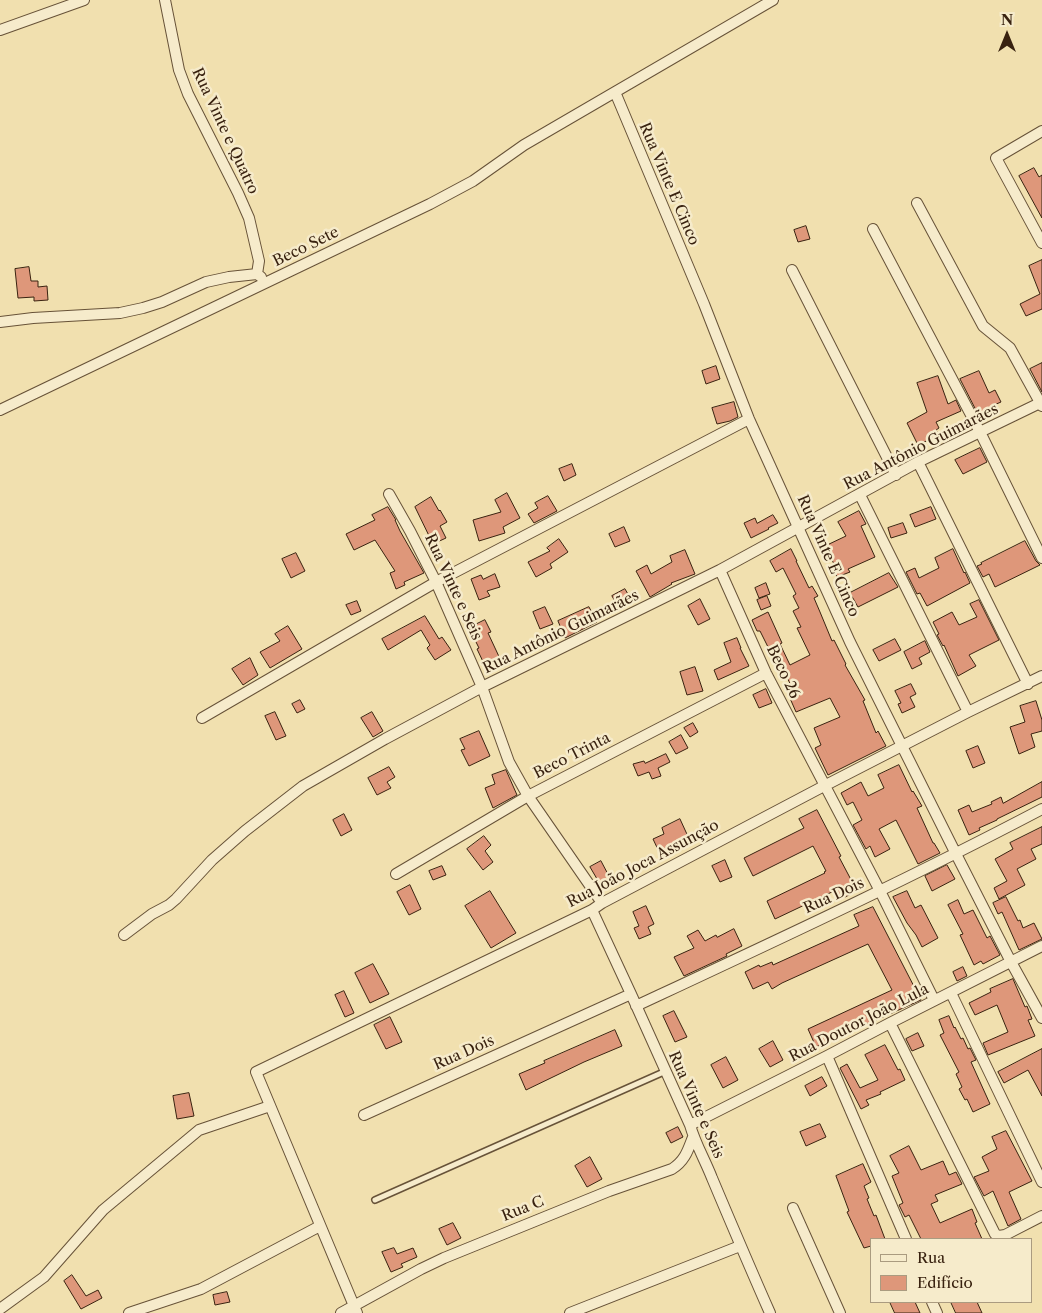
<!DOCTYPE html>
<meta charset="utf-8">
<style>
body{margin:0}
#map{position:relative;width:1042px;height:1313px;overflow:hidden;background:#f1e0af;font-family:"Libre Caslon Text",serif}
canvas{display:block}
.legend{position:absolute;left:870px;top:1238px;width:162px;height:65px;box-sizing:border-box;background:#f6ebcb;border:1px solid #aa9b80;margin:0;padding:6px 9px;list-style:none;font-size:15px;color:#392210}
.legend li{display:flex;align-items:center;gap:10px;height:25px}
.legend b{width:25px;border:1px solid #aa9b80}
.north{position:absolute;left:982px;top:10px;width:50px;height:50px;-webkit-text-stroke:4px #f6ebcb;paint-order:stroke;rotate:0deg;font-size:14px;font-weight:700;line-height:20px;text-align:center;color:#392210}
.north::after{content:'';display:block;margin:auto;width:18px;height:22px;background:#392210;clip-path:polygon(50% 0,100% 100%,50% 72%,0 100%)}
</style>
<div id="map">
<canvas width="1042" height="1313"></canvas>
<ul class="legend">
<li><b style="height:6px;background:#f6ebcb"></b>Rua</li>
<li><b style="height:14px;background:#de977a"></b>Edifício</li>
</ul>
<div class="north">N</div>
</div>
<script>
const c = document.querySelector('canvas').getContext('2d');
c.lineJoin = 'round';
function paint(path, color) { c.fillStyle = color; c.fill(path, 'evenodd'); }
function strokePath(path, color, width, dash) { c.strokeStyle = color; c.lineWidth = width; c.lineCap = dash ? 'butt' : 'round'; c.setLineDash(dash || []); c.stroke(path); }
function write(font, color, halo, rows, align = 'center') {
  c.font = font + ' "Libre Caslon Text",serif'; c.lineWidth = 5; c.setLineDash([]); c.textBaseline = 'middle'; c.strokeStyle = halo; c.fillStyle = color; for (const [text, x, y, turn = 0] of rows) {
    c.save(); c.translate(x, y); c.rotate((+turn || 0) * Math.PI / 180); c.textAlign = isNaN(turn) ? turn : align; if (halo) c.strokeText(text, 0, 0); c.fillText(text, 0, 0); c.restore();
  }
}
const building = new Path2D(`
 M1034,168l5,9 3,-2v43l-23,-42z
 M806,226l4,13 -12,3 -4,-12z
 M1042,260v49l-16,7 -6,-12 20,-10 -11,-28z
 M29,267l2,14h7v6l9,-1 1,14 -14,1v-4l-16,1 -3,-29z
 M1042,363v29l-12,-23z
 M716,366l4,13 -14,5 -4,-13z
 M979,371l10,22 6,-3 6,12 -7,3 3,6 -17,7 -20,-39z
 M938,376l10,28 8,-4 5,11 -25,11 3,6 -3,2 3,5 -21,10 -11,-22 20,-11 -10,-29z
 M734,402l4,15 -8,4 -13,3 -5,-16z
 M980,448l7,14 -24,12 -8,-14z
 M572,464l4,11 -12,6 -5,-12z
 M507,493l13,25 -17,9 2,6 -26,8 -6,-21 28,-8 -6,-12z
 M548,496l9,15 -23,12 -6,-9 10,-6 -3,-5z
 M431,497l8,14 1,-1 7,12 -7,4 6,12 -13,6 -18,-37z
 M388,507l8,13h-1l5,11 24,42 -20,9 1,3 -9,4 -6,-16 5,-2 -20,-31 -21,10 -8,-16 29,-14 -3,-5z
 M931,507l5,12 -21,8 -5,-12z
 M859,511l7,13 -5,2 14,31 -27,12 2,3 -13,5 -5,-12 2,-1 -9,-18 21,-10 -8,-14z
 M773,515l5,8 -10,5 1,1 -18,9 -7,-15 11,-5 2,5z
 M903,523l4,10 -16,5 -3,-10z
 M624,527l6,14 -15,6 -6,-13z
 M559,539l9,13 -18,12 2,4 -16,9 -8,-15 22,-11 -3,-3z
 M1025,541l11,20 4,4 -45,22 -6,-13 -6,3 -6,-11 5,-2 -1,-1z
 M791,549l6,12h-1l13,27 3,-2 6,10 -4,2 6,14 12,29 2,-1 12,24 -1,1 20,35 -2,1 13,32 2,-2 8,15 -58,29 -13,-27 6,-3 -7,-17 26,-11 -10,-19 -34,14 -7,-16 6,-3 -14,-27 -2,1 -6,-13 -1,1 -12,-24h-3l-5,-11 16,-8 14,31 -2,1 10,21 20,-10 -13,-27 4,-1 -8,-16 6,-3 -6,-12 3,-2 -13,-26 -7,4 -6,-11z
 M953,549l11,24 1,-1 5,11 -43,23 -7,-13 -3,1 -11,-22 9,-4 4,10 20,-10 -4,-10z
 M685,550l10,24 -24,9 1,1 -22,13 -14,-26 11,-6 4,9 21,-12 -2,-6z
 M296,553l9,18 -14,7 -9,-19z
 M889,573l9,14 -40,20 -8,-14z
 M495,574l5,13 -13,4 3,5 -11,4 -8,-21 10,-4 2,4z
 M766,583l4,11 -11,4 -4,-10z
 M625,589l7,12 -14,6 -6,-11z
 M767,596l4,10 -10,4 -4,-10z
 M700,599l10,20 -12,6 -10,-19z
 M979,600l20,40 -30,15 7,11 -18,10 -14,-31 -1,1 -6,-11 2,-1 -6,-12 19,-10 7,13 18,-8 -7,-13z
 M357,601l4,10 -10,4 -5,-10z
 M545,607l8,17 -13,5 -7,-17z
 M589,607l8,15 -32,16 -7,-17z
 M425,616l14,23 3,-2 9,13 -16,10 -8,-12 3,-3 -9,-15 -33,20 -6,-11z
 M485,620l6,12 -3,1 14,30 -15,7 -10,-21 2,-1 -10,-20z
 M288,626l14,23 -32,19 -10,-16 20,-11 -5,-7z
 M737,638l4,10h-1l9,18 -31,14 -4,-10 17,-8 -7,-19z
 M895,639l6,11 -22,11 -6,-11z
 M925,641l5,11 -11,6 3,6 -10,5 -8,-17z
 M250,658l8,17 -15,10 -11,-16z
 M695,667l8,24 -16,4 -7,-23z
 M911,684l5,10 -6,3 5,10 -13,6 -4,-9 3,-1 -6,-12z
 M766,689l6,14 -13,5 -6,-13z
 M300,700l5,9 -8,4 -5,-9z
 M1036,701l6,19v11l-11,3 4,13 -16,7 -9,-27 15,-5 -5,-16z
 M275,712l11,24 -10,4 -11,-24z
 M372,712l11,19 -10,6 -12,-19z
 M693,723l5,9 -8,5 -6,-9z
 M479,731l11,25 -21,10 -8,-16 4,-1 -5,-10z
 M681,735l7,13 -12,6 -7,-12z
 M978,746l7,17 -12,5 -7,-17z
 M666,754l4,8 -12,6 3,8 -9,3 -3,-7 -11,4 -5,-12 11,-3 1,2z
 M899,765l13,27 1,-1 9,15 -5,2 16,35h1l6,10 -22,11 -22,-44 -17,9 11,20 -15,8 -5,-11 -4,3 -13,-24 9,-5 -9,-18 -6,3 -6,-12 20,-11 7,14 16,-8 -6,-13z
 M389,767l6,10 -8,5 4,6 -14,7 -9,-17z
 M506,770l11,25 -24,13 -8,-20 10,-4 -3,-9z
 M1042,782v15l-45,22v1l-18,8 1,2 -11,5 -11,-25 11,-5 3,7 20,-8 -1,-2 10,-5 2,6z
 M817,810l24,46 -2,1 18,34 -18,9 -5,-9 -59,28 -8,-18 58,-28 -1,-1 2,-1 -13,-25 -60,30 -9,-18 60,-30 -5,-9z
 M344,814l8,16 -11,6 -8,-16z
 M680,819l11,24 -30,13 -8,-17 11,-5 -2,-6z
 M1042,827v17l-11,5 5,10 -19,10 8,16 -26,14 -5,-11 13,-7 -12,-22 18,-10 -3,-6z
 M484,836l7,9 -6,6 8,11 -10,8 -16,-21z
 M725,860l7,17 -12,5 -8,-16z
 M601,861l9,17 -10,6 -10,-17z
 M947,865l8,14 -23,12 -7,-15z
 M442,866l4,9 -13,5 -4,-9z
 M410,885l11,24 -12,6 -12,-23z
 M490,891l26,42 -25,15 -26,-42z
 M907,891l8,17 6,-3 17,33 -16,9 -6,-12 -9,-12 -14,-26z
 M1006,897l12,24 2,-1 3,8 11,-5 8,16 -23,11 -17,-38 -4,2 -5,-11z
 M958,900l6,14 9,-4 14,28 3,-2 10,19 -17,9 -2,-3 -7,4 -14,-30 3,-1 -15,-29z
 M646,906l8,18 -6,3 3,7 -12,5 -5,-11 5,-2 -6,-14z
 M873,907l48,93 -105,47 -8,-18 84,-39 -24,-46 -86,39 -10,6 -4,-7 -15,7 -8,-17 14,-7 1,2 12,-5 1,3 86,-39 -5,-11z
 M734,929l8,17 -16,8 1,2 -43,20 -10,-19 20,-9 -7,-12 11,-6 7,11 11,-6 1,2z
 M373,964l16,30 -19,9 -15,-30z
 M963,967l4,9 -10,5 -4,-9z
 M1013,979l12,28 2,-1 5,13 -4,1 7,16 -47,19 -5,-12 25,-11 -11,-27 -22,10 -6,-12 22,-11 -1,-3z
 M344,991l10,22 -9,4 -10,-22z
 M674,1011l13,26 -12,5 -12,-26z
 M949,1016l5,12 1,-1 6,12 2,-1 5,11 2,-1 6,12 -5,2 19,42 -17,8 -6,-13 -2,1 -6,-11 3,-2 -6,-13 3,-2 -19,-37 4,-2 -5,-13z
 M390,1017l12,25 -16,7 -12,-24z
 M615,1030l7,16 -38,16 -58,28 -7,-16 26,-11 -1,-2z
 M918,1033l6,13 -12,5 -6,-12z
 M773,1041l10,19 -13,7 -11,-18z
 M885,1045l13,25 2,-1 5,11 -25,12 1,2 -15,6 3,5 -8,4 -21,-41 7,-4 13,24 18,-8 -13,-25z
 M1042,1049v47l-14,-26 -24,13 -6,-11z
 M726,1057l12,23 -15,8 -12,-23z
 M822,1077l5,9 -17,10 -5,-10z
 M189,1093l5,23 -17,3 -4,-23z
 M820,1124l6,13 -20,9 -6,-14z
 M678,1127l5,10 -12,6 -5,-10z
 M1006,1131l26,50 -23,11 12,27 -13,7 -15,-35 -9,5 -10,-19 15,-6 -7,-14 15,-8 -5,-12z
 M909,1146l12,24 22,-9 6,14 7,-3 6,12 -27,11 3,6 -7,3 9,19 32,-14 5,13 -2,1 7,16h-61l-12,-24 -4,2 -6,-12 4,-2 -11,-27 7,-3 -9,-17z
 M590,1157l12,22 -15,8 -12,-21z
 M863,1164l8,18 -7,4 5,12 -2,1 7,17 2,-1 9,24h-14v7l-7,2 -17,-36 2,-1 -13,-35z
 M453,1223l8,15 -14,7 -8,-16z
 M394,1248l3,6 16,-6 4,9 -16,7 2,3 -12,5 -9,-20z
 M72,1275l14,21 12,-6 4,8 -21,11 -17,-28z
 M227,1292l3,10 -15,3 -2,-10z
 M890,1302h25l5,11h-25z
 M951,1302h26l5,11h-26z`);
const service = new Path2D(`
 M375,1200l291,-129`);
const minor = new Path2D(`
 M165,0l14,70 9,24 50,99 11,25 10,43 -2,13
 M0,30l84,-30
 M615,92l89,212 45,115 101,223 106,212 55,108 31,56
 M1042,131l-46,27 46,85
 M917,203l66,123 27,22 32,58
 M873,229l107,203 62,126
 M792,270l104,205
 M0,322l33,-4 87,-5 23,-5 19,-6 44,-20 23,-5 28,-3 4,3
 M0,410l430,-206 43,-23 51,-36 249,-145
 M918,462l110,222
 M389,494l21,37 26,51 46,105 27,75 19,34 74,107
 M860,495l108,217
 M720,570l46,103 114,218 54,109
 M202,718l234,-136 313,-163
 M396,874l132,-78 238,-123
 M592,910l39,84 59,131c5,18 15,35 22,53 19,45 38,90 58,135
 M124,935l28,-21 17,-9 7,-6 36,-39 33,-29 58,-45 82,-47 97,-52 238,-117 198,-108 124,-60
 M951,993l91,189
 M636,1006c137,-64 273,-127 406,-197
 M890,1023l105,211 4,2 6,-1 37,-19
 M827,1056l79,183
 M364,1115l267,-121
 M690,1125l137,-69 63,-33 152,-77
 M793,1208l47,105
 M932,1302l5,11
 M0,1309l44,-32 59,-67 96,-80 71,-24
 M129,1313l72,-24 119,-63
 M341,1313l80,-44 23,-11 165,-67 63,-22c13,-8 16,-19 21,-32
 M357,1313l-101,-241 336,-162 10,-7 222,-117 144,-74 74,-36
 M570,1313l170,-67`);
const streetNames = [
 ["Rua Vinte e Quatro",225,131,65],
 ["Rua Vinte E Cinco",669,184,67],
 ["Beco Sete",306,247,-26],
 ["Rua Antônio Guimarães",921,447,-27],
 ["Rua Vinte E Cinco",828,556,66],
 ["Rua Vinte e Seis",453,587,65],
 ["Rua Antônio Guimarães",561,632,-26],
 ["Beco 26",783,672,64],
 ["Beco Trinta",572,756,-27],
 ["Rua João Joca Assunção",643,864,-28],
 ["Rua Dois",834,896,-25],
 ["Rua Doutor João Lula",859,1023,-27],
 ["Rua Dois",464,1053,-24],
 ["Rua Vinte e Seis",696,1105,66],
 ["Rua C",523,1209,-22]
];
paint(building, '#de977a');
strokePath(building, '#392210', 1);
strokePath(service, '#675238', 8);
strokePath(minor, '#675238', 12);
strokePath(service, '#f6ebcb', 5);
strokePath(minor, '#f6ebcb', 10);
write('15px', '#392210', '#f6ebcb', streetNames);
</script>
